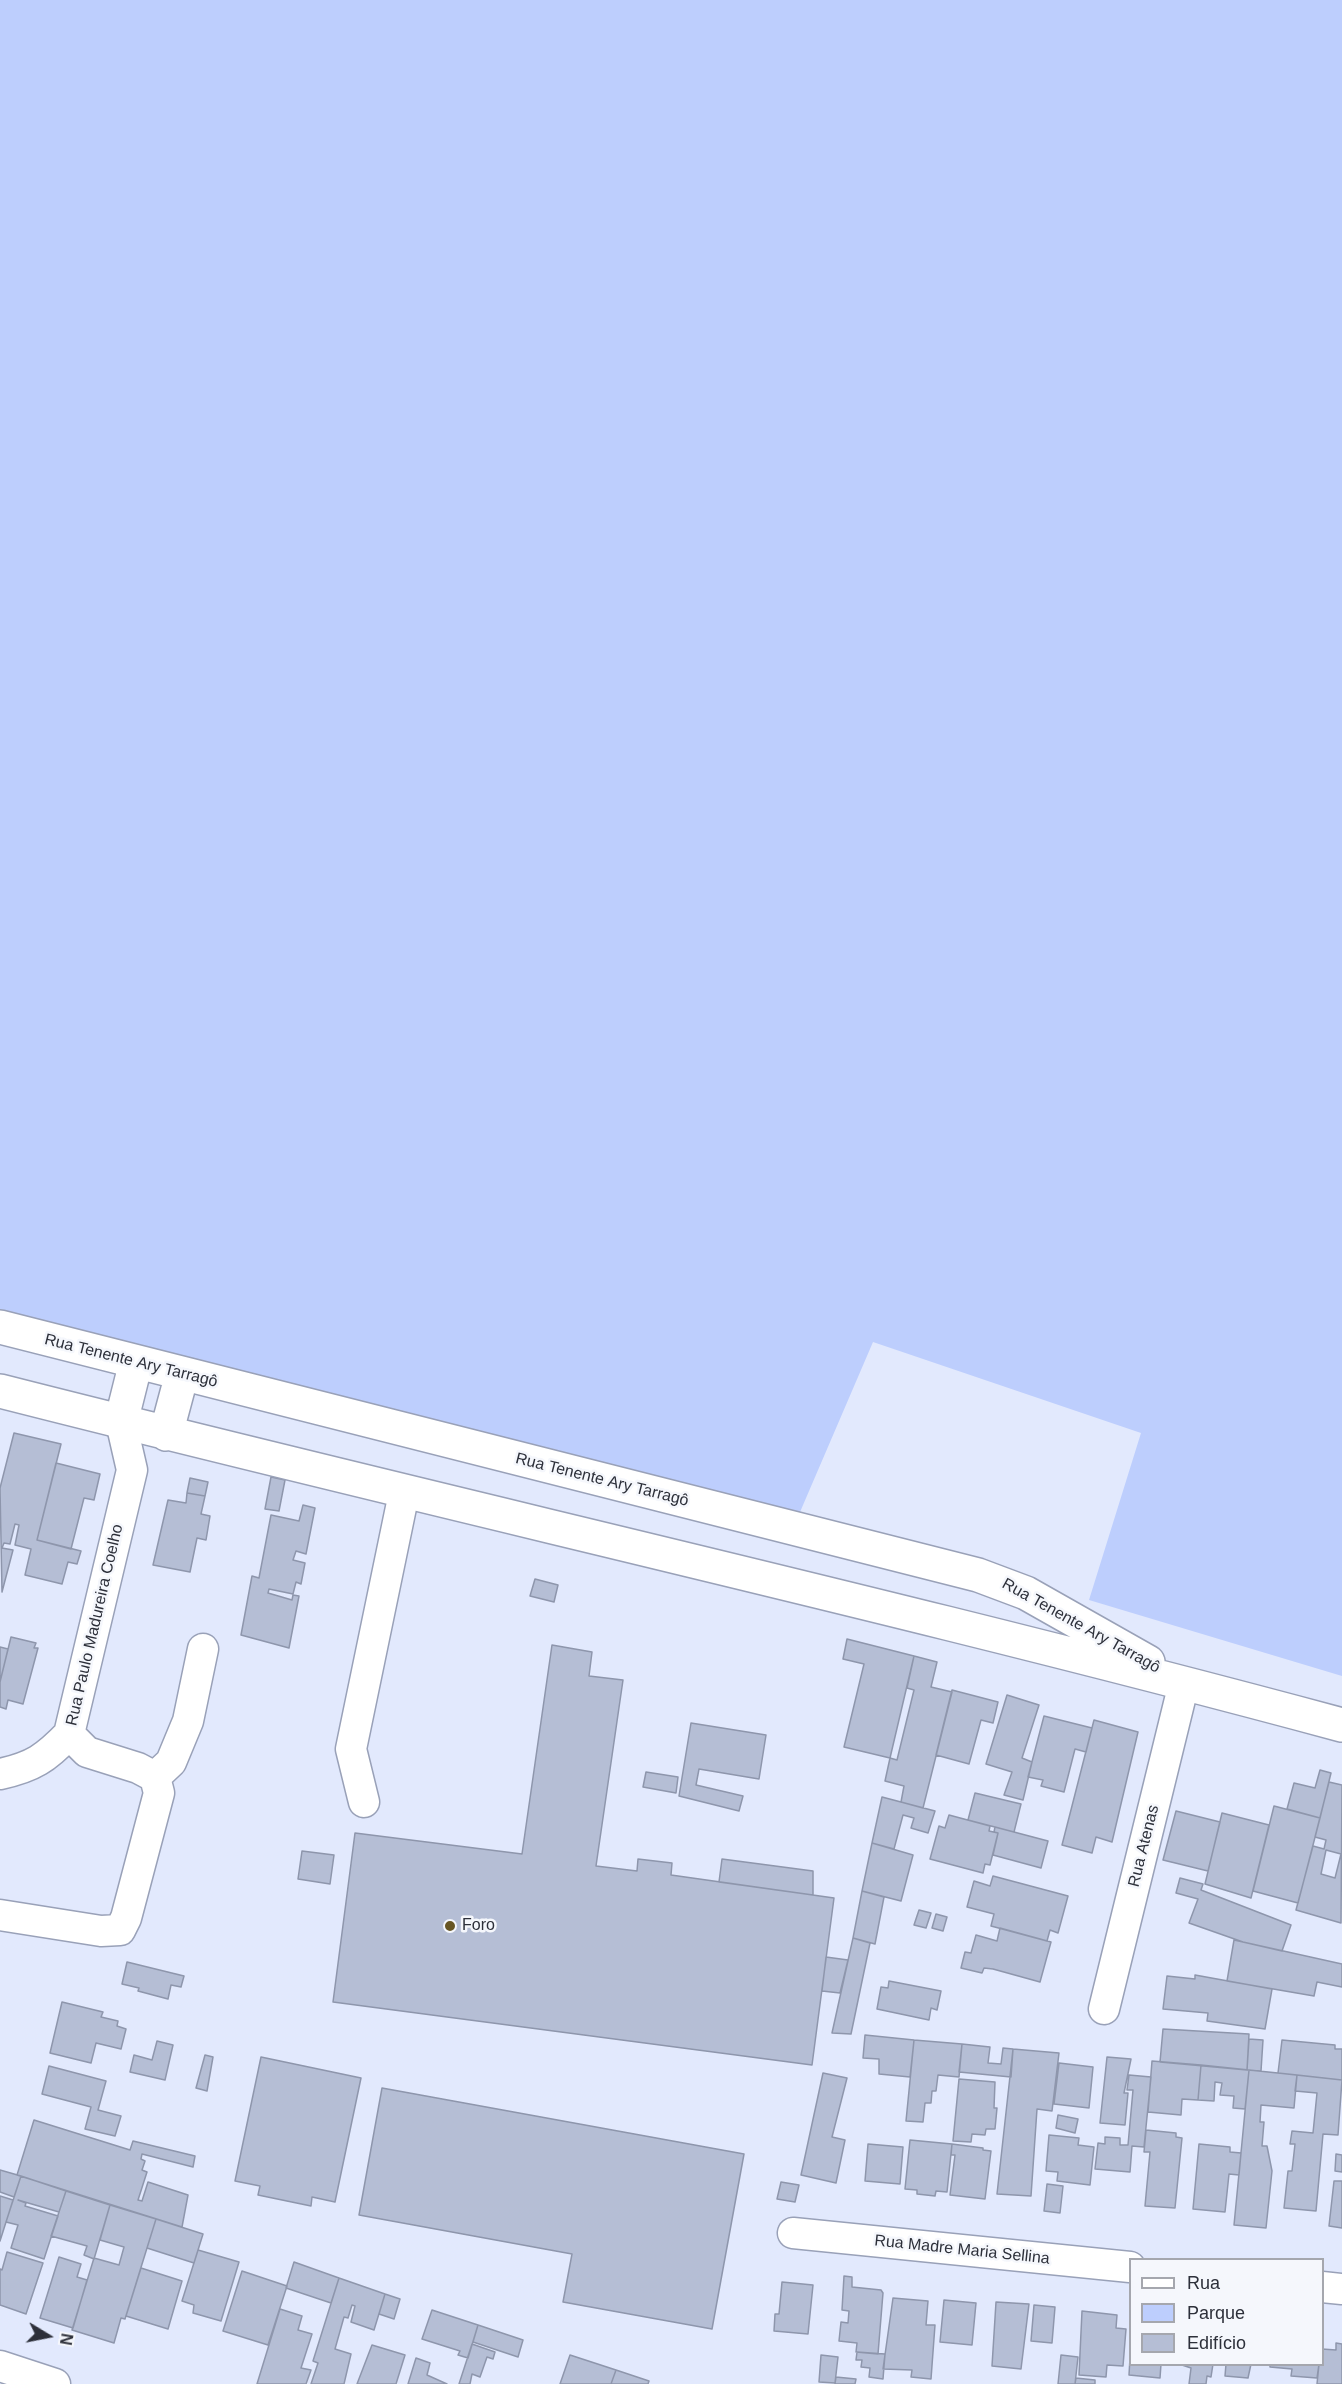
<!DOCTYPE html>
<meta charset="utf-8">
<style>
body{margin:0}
#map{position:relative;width:1342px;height:2384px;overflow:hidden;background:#e2e9fd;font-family:Arial,sans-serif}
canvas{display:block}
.legend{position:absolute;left:1129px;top:2258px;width:195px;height:108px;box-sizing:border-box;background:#f5f7fc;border:2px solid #a5a7ae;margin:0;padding:8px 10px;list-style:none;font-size:18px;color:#2d303a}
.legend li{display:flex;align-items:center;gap:12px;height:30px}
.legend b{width:30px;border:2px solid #a5a7ae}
.north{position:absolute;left:18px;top:2306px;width:60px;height:60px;-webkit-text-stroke:4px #f5f7fc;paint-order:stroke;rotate:100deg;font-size:16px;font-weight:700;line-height:24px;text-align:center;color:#2d303a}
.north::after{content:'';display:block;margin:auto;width:21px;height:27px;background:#2d303a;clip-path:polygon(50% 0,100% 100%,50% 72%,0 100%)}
</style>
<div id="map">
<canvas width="1342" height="2384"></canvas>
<ul class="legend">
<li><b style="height:8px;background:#fff"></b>Rua</li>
<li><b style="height:16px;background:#bdcefd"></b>Parque</li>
<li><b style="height:16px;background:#b5bed5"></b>Edifício</li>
</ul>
<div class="north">N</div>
</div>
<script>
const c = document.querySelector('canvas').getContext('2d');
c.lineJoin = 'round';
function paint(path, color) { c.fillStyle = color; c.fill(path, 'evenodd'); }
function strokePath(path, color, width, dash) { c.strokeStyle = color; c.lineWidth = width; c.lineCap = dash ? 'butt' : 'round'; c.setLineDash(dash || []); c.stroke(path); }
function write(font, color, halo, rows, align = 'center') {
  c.font = font + ' Arial,sans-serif'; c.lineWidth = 5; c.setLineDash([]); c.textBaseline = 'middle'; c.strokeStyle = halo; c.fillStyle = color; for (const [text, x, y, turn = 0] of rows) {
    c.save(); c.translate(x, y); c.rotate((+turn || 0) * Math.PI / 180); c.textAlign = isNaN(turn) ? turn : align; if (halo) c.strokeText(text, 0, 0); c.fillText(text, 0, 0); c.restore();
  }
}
const green = new Path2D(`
 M0,0h1342v1676l-253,-76 52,-167 -268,-91 -85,198 -788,-201z`);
const building = new Path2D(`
 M14,1433l47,11 -24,96 44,11 -4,13 -9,-2 -6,22 -37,-9 6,-26 -16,-4 4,-20 -4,-1 -5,20 -6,-1 -2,5 11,2 -11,42 -2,-104z
 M56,1463l44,11 -6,26 -10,-2 -13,51 -34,-9z
 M271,1477l14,3 -6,31 -14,-2z
 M190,1478l18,4 -3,14 -18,-3z
 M187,1493l18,3 -4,18 9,2 -4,24 -9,-2 -7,34 -37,-7 15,-65 18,3z
 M303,1505l12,3 -9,46 -10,-3 -3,9 12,3 -4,21 -5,-2 -3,12 -24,-5 -1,4 24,7 1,-5 6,1 -10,52 -48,-13 11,-59 7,2 12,-63 28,6z
 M535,1579l23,6 -4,17 -24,-6z
 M11,1637l25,6 -2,5h4l-15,56 -15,-4 -2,9 -6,-2v-25z
 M847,1639l67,17 -24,102 -46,-11 20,-83 -21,-5z
 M552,1645l40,7 -3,24 34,4 -27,186 41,5 1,-12 34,4 -1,12 163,23 -22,167 -479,-63 22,-169 167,21z
 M0,1647l8,2 -8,33z
 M914,1656l23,6 -6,25 21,5 -29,116 -22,-6 3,-16 -19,-5 5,-23 7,2 17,-70 -7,-2z
 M952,1690l46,12 -5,21 -12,-3 -12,44 -33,-9z
 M1007,1695l32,10 -17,53 10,4 -9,38 -19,-5 8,-23 -26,-8z
 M1044,1716l48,12 -6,24 -11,-3 -11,43 -23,-6 2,-6 -15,-3z
 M1094,1720l44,12 -26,110 -16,-5 -4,16 -30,-8z
 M691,1723l75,12 -7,44 -60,-10 -3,16 47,11 -4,15 -60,-15z
 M1320,1770l11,3 -11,45 -33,-9 7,-26 21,5z
 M646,1772l32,5 -2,16 -33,-6z
 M1329,1782l13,3 -1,138 -45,-13 17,-64 11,3 2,-9 -11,-3zM1326,1850l15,4 -6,24 -14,-4z
 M975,1793l46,11 -7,28 -46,-12z
 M882,1797l53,14 -7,22 -17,-5 3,-10 -11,-3 -9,34 -22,-6z
 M1274,1806l46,12 -22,85 -45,-12z
 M1176,1811l44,11 -12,49 -45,-11z
 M1222,1813l47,12 -18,73 -46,-14z
 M949,1815l41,11 -1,5 9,2 -8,32 -5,-1 -2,9 -53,-14 9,-33 6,2z
 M995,1827l53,14 -7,27 -48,-13 5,-22 -4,-1z
 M872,1843l41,12 -12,46 -39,-10z
 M302,1851l32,4 -4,29 -32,-5z
 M722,1859l91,12v24l-94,-13z
 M993,1876l75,20 -10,37 -8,-3 -3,11 -56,-15 3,-12 -27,-7 7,-26 16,5z
 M1180,1878l23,6 -2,6 90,35 -9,26 -39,-9 -54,-19 9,-24 -22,-6z
 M862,1891l22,6 -9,47 -22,-6z
 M919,1910l12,3 -5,15 -12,-3z
 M936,1914l11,3 -4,14 -11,-3z
 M1000,1928l51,14 -11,40 -47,-13 -9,-1 -2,5 -21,-5 4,-16 6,1 5,-18 21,6z
 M853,1938l17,5 -19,91 -19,-1z
 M1234,1940l108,24v23l-25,-5 -3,14 -87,-15z
 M826,1957l22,3 -8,33 -18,-2z
 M127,1962l57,14 -3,11 -10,-2 -3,14 -30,-8 1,-3 -17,-4z
 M1195,1975l77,14 -7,40 -58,-8 1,-8 -45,-4 4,-33 28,3z
 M889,1981l52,10 -4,19 -6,-2 -2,12 -52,-11 4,-22 7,1z
 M62,2002l41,10 -2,5 17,4 -1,5 9,3 -5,20 -25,-6 -5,20 -41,-10z
 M1163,2029l86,5 -2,36 -87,-8z
 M865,2035l49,5 -4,37 -31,-3v-15l-16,-1z
 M1249,2039l14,1 -2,31 -14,-1z
 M914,2040l48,4 -3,33 -21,-2 -2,16h-4l-1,12h-6l-2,19 -17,-1z
 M1282,2040l53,5v4h7v31l-64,-7z
 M157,2041l16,4 -8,35 -35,-8 4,-17 18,5z
 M962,2044l28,3 -2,16 13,1 2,-16 10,1 -2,28 -52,-5z
 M1013,2049l46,4 -7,58 -15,-2 -6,87 -34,-2z
 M205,2055l8,2 -6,34 -11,-3z
 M261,2057l100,21 -26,124 -23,-5 -1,9 -53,-11 2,-9 -25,-5z
 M1107,2057l24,2 -7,34h4l-3,32 -25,-2z
 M1152,2061l49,4 -3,35 -16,-1 -1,16 -33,-3z
 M1059,2063l34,4 -4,41 -35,-4z
 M1201,2065l48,5 -4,39 -12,-1 1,-12 -14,-1 2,-12 -7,-1 -1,19 -16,-1z
 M49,2066l57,15 -8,29 23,6 -6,20 -30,-7 6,-22 -49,-13z
 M1249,2070l48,5 -3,33 -33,-3 -1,17h4l-2,24h5l5,25 -6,57 -32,-3z
 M823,2073l24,5 -15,59 13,3 -9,43 -35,-8z
 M1129,2075l22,2 -7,70 -12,-1 -2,26 -35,-3 3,-26 7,1v-7l15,1v7h8l5,-55h-6z
 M1297,2075l45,5 -4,55 -15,-1 -7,77 -32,-3 4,-37h4l3,-27h-5l2,-13 21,2 4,-40 -22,-2z
 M959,2079l36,3 -1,26h3l-2,21h-9l-1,6 -13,-1 -1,8 -18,-1z
 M382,2088l362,66 -32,175 -149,-27 9,-48 -213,-39z
 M1058,2115l20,4 -3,14 -19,-5z
 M34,2120l96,30 3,-9 62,15 -2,11 -51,-13 -1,5 4,2 -3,9 5,2 -9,28 4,1 6,-19 40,13 -6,32 -165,-52z
 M1146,2130l30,3v4l6,1 -7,70 -30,-2 5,-54h-6z
 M1049,2135l30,3 -1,7 16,2 -4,38 -33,-4 1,-9 -12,-1z
 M910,2140l42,4 -5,48 -11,-1 -1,5 -18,-2v-4l-12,-1z
 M868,2144l35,3 -3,37 -35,-3z
 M952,2144l31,4v2l8,1 -6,48 -35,-4 5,-40h-4z
 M1199,2144l31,3v5l11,1 -2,22 -10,-1 -4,38 -32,-3z
 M1336,2154l6,1v17l-7,-1z
 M0,2170l21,6 -7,21 -14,-5z
 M21,2176l45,15 -7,21 -41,-12 8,3 -1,3 33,10 -14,43 -33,-11 7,-23 -12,-3z
 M1334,2181h8v47l-13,-2z
 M781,2182l18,3 -4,17 -18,-3z
 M1047,2184l16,2 -3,27 -16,-2z
 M66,2191l44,14 -16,54 -10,-4 3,-9 -36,-10z
 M0,2196l13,4 -13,41z
 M110,2205l46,14 -31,100 -4,-1 -7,25 -42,-13 22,-72 25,7 5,-18 -24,-7z
 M156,2219l47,15 -9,29 -47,-15z
 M198,2250l41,12 -18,59 -28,-8 1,-8 -12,-4z
 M7,2252l36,11 -17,51 -26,-9v-36l2,1z
 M59,2257l22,7 -4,13 10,3 -14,48 -33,-10z
 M294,2262l45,16 -8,25 -45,-15z
 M141,2268l41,13 -14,48 -42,-13z
 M242,2271l45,15 -19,59 -45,-14z
 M844,2276l8,1v10l29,3 2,3 -5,61 -22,-2 1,-9 -18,-2 2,-19 7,1 1,-12 -7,-1z
 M339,2278l46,16 -11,36 -23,-8 4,-16 -3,-1 -4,13 -4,-1 -9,32 16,5 -7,30h-33l7,-21 -5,-2z
 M782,2282l31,3 -5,49 -34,-3 1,-17h4z
 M385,2294l15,5 -6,20 -15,-5z
 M893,2298l35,3 -2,24h9l-4,54 -20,-2 1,-7 -29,-1z
 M944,2300l32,3 -4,42 -32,-3z
 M996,2302l33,2 -8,65 -29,-3z
 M1034,2305l21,2 -3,36 -21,-2z
 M280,2309l22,7 -4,14 14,4 -11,34 10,2 -5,14h-49z
 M432,2310l46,15 -10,33 -10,-3 2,-4 -38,-12z
 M1082,2311l35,4 -1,13 10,1 -3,37 -16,-1 -1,12 -27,-2z
 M478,2325l45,15 -5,17 -45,-15z
 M1336,2343l6,1v40h-25l2,-20h3v-15l14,1z
 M472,2344l23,8 -2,7 -6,-2 -7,20 -8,-3 -2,10h-11z
 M372,2345l33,10 -9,29h-39z
 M857,2352l28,2 -2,25 -14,-2 1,-9 -9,-1 1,-7h-6z
 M570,2355l46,15 -5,14h-51z
 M821,2355l17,2 -3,26 -16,-1z
 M1061,2355l17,2 -3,27h-17z
 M416,2358l14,5 -3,12 20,9h-39z
 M1130,2358v6h31l-1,14 -31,-3z
 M1179,2364h34l-2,13 -4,-1 -1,8h-17l2,-16z
 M1226,2364h25l-3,14 -23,-2z
 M1270,2364h49l-2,14 -26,-2 1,-7 -22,-2z
 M616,2370l33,11 -1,3h-37z
 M836,2377l20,2 -1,5h-20z
 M1076,2378l19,2v4h-20z`);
const minor = new Path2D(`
 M0,1774c33,-7 46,-16 69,-40l63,-264 -11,-48
 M155,1777l16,-15 17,-41 15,-72
 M364,1802l-13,-53 53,-256
 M0,1915l101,16 19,-1 6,-12 33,-125 -4,-16 -17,-9 -51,-16 -18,-18
 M1104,2009l80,-326
 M793,2233l337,34
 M1322,2287l20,2
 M0,2366l55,18`);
const major = new Path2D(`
 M0,1327l978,248 48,18 122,69
 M0,1391c447,114 897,214 1342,334
 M121,1422l15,-60
 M166,1434l16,-60`);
const markers = [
 [450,1926,6,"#675523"]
];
const streetNames = [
 ["Rua Tenente Ary Tarragô",131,1361,14],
 ["Rua Tenente Ary Tarragô",602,1480,14],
 ["Rua Paulo Madureira Coelho",95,1625,-77],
 ["Rua Tenente Ary Tarragô",1081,1626,29],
 ["Rua Atenas",1144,1846,-76],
 ["Rua Madre Maria Sellina",962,2250,6]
];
const poiNames = [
 ["Foro",462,1926]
];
paint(green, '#bdcefd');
paint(building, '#b5bed5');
strokePath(building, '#8e96ac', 1.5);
strokePath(minor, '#99a1b8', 33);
strokePath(major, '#99a1b8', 36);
strokePath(minor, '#fff', 30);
strokePath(major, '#fff', 33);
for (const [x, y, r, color] of markers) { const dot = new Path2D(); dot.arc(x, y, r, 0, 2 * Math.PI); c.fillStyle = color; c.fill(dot); strokePath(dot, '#f5f7fc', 2); }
write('16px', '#2d303a', '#f5f7fc', streetNames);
write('16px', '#2d303a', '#f5f7fc', poiNames, 'left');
</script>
